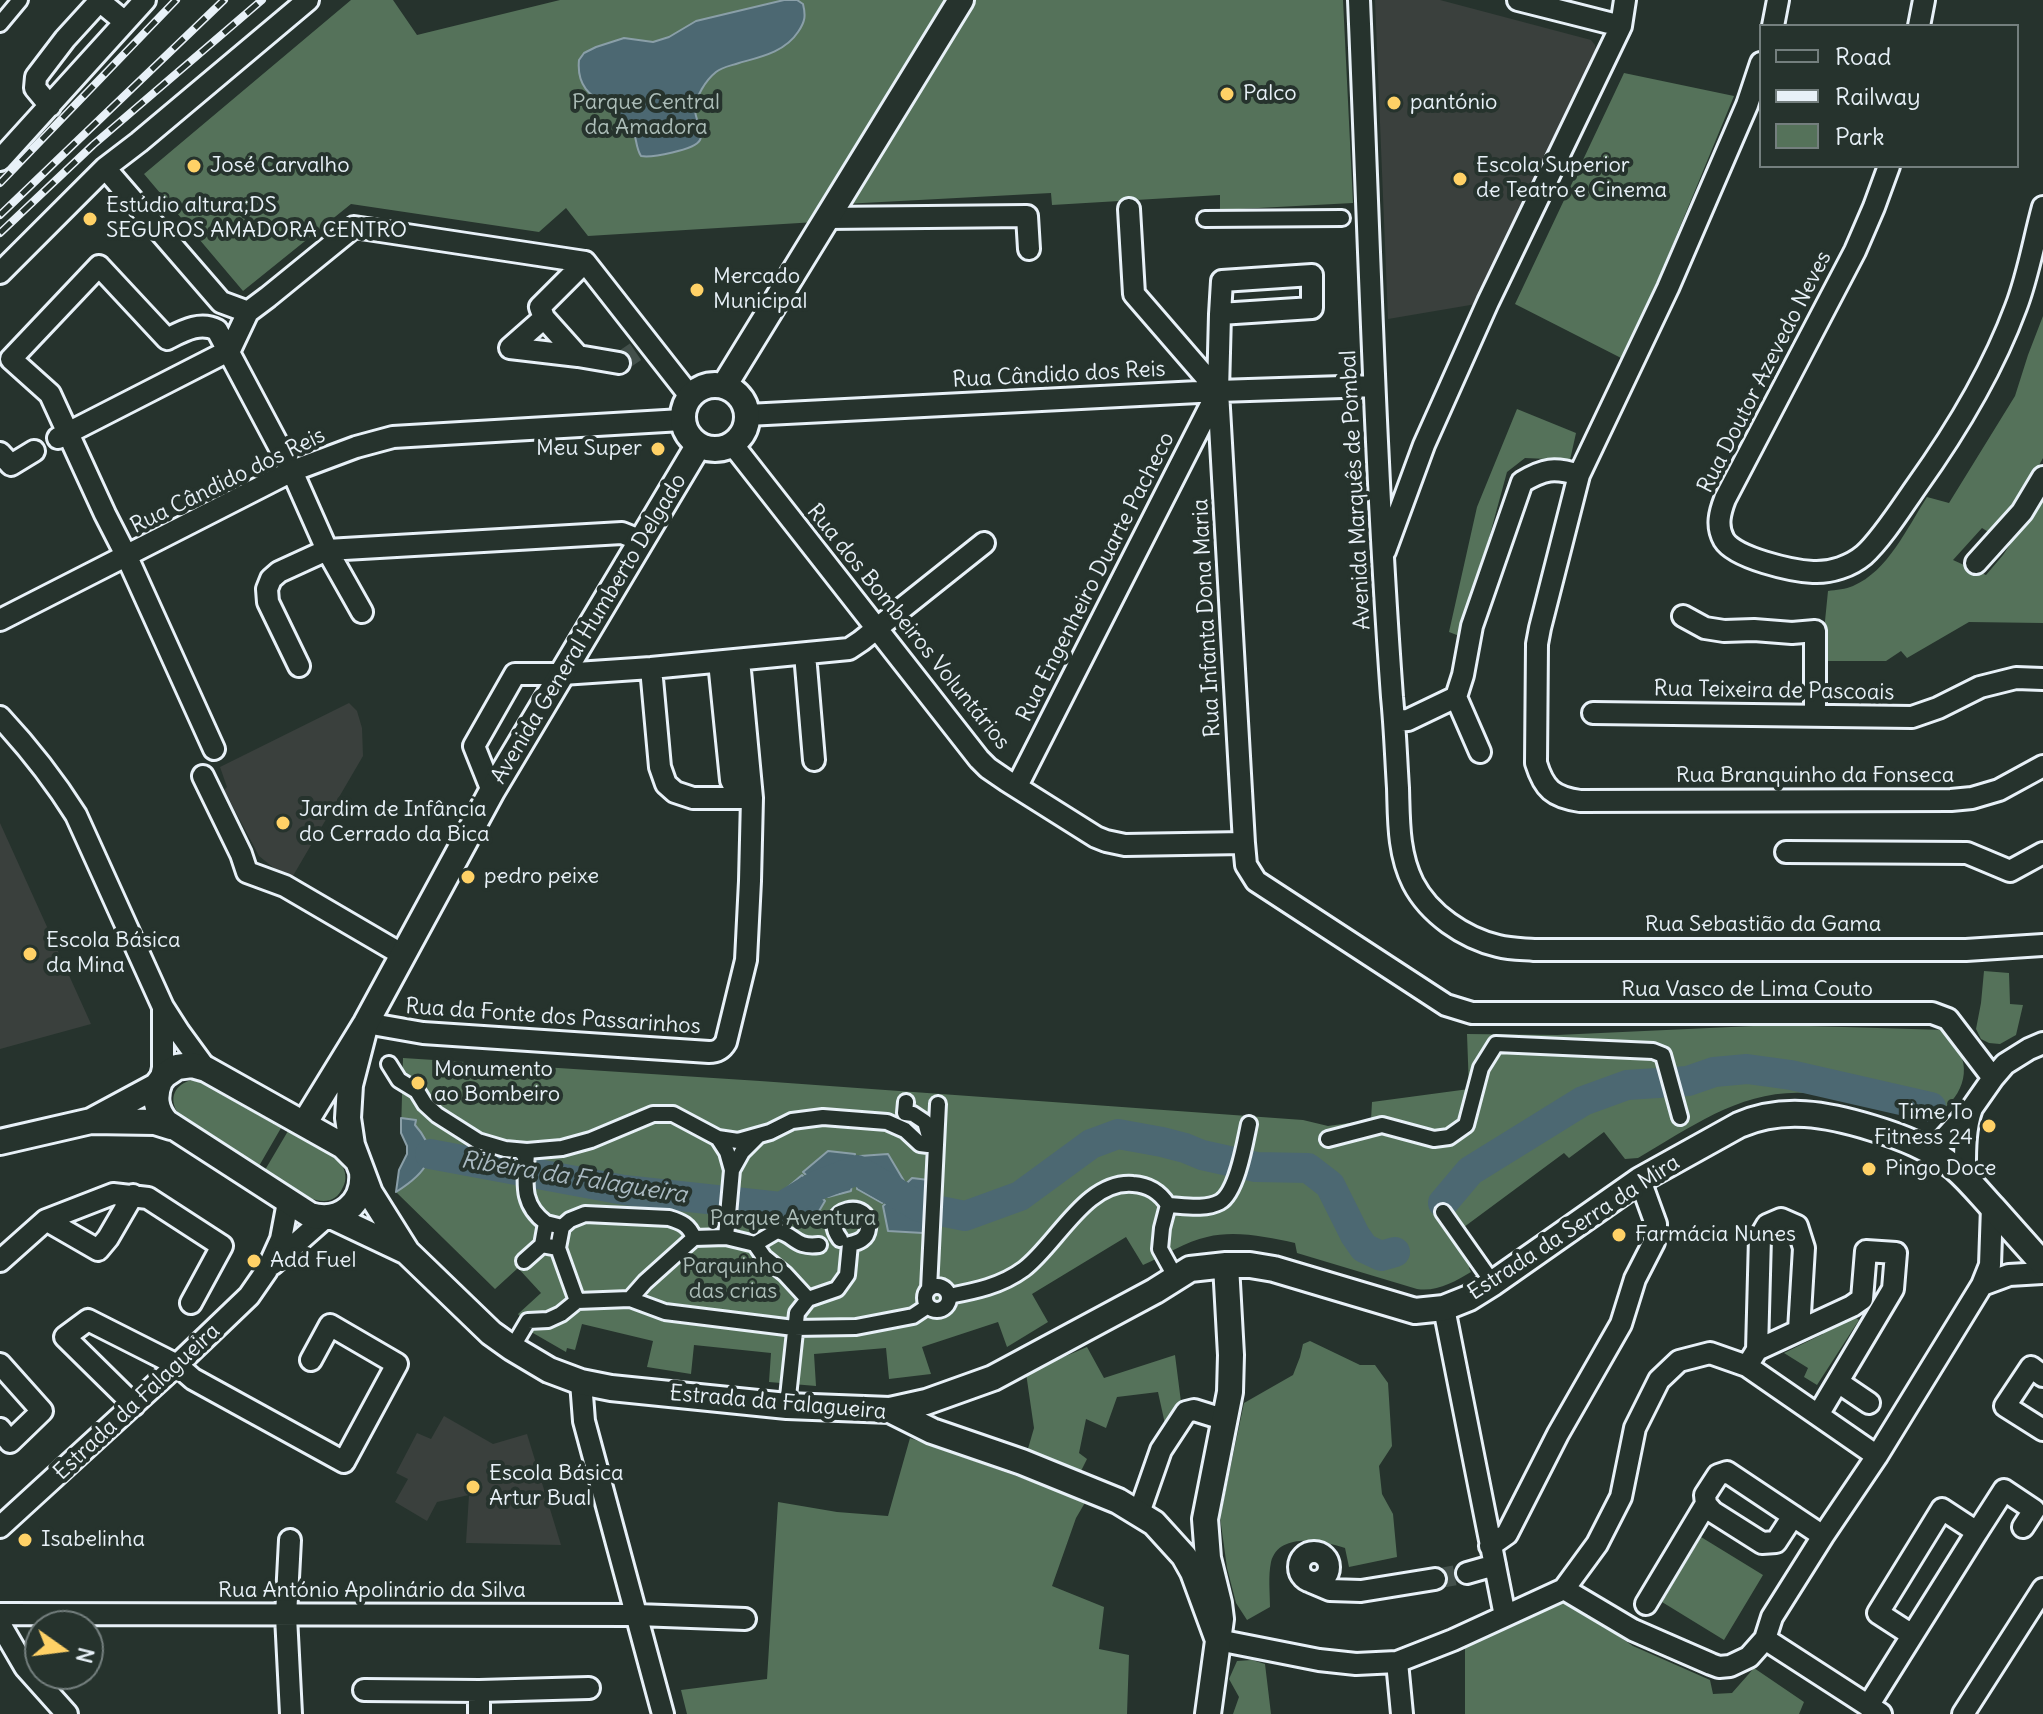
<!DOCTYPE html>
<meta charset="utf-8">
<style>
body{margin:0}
#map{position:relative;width:2043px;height:1714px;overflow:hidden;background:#26332d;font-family:Delius,sans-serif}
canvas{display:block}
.legend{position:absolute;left:1759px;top:24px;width:260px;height:144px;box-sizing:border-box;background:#26332d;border:2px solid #747f7e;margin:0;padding:10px 14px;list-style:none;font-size:24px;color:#e8f1f8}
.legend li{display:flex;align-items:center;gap:16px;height:40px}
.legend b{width:40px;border:2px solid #747f7e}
.north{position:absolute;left:24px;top:1610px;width:80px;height:80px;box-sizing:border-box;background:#26332d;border:2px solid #747f7e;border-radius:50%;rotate:104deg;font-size:22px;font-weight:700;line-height:32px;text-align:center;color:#e8f1f8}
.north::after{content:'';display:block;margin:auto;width:28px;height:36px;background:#ffd166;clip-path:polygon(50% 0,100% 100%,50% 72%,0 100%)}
</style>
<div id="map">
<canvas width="2043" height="1714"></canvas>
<ul class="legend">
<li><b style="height:10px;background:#26332d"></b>Road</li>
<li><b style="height:10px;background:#e8f1f8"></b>Railway</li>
<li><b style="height:22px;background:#55725a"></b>Park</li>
</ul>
<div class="north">N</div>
</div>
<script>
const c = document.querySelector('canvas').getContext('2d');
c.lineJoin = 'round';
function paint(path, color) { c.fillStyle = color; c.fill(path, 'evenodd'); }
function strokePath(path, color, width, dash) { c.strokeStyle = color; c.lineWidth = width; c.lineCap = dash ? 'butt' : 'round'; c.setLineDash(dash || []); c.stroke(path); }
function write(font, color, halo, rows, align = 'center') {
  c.font = font + ' Delius,sans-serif'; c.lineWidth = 8; c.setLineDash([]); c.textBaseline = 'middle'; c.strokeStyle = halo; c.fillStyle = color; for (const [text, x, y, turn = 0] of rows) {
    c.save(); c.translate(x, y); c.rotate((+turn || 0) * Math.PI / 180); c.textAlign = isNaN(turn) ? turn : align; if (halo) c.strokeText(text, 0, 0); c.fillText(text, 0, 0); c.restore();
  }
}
const built = new Path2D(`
 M1375,0h65l151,40 4,5 2,15 -109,242 -100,17z
 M349,703l8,8 5,17 1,28 -73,125 -31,-25 -35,-66 3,-3 -7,-20z
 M0,823l91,201 -91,25z
 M444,1416l49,28 34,-10 34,111 -95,-2 3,-48 -32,7 -10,19 -32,-19 13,-23 -12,-6 21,-40 14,6z`);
const green = new Path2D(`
 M351,0h42l24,35 143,-35h783l10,203 -133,7v-15l-168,10 -1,-12 -226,12 -9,17 -228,14 -22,-28 -27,24 -188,-28 -108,87 -99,-117z
 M1624,73l110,23 -109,264 -110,-56z
 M2043,316v142l-11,20 -42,55 -8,-5 -29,32 33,15 17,-20 40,-59v127l-74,-1 -62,36 -6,-7 -15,10h-65l7,-70c8,-1 18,-2 25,-5 35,-15 54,-58 74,-89l22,6 66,-107 13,-41z
 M1517,409l59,24 -6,27 -45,-2 -18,14 -45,165 -13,-5 28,-125z
 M1984,971l25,2 1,31 13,1 -7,30 -16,9 -11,-1 -8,-4 -5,-10 5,-26z
 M1775,1025l171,5c5,8 12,18 16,28 9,28 -15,57 -42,61 -33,-7 -64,-18 -97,-24 -73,-12 -126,29 -185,63l-13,1 -21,-27 -35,26 -5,-5 -104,77 19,27 -10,11 2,4c-17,10 -34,20 -54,17l-120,-36 -2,-10c-28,-6 -60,-13 -88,-6 -20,4 -44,19 -64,28l-17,-28 -94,57 16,28 -41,25 -9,-25 -76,25 9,27 -42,5 -3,-31 -72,6 2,32 -47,-4 2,-29 -77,-8 -3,29 -44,-7 6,-26 -71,-17 -7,26 -8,-2 -1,4 -33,-19 -15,-19 23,-21 -23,-25 -23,21 -99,-97 3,-22 8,-16v-8l-6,-13 2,-75 357,23 543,39 25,6 43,-6 1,-18 97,-13 -2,-55 90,1z
 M192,1080l10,3 79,45 -22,38 -81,-53c-10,-15 -3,-29 14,-33z
 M288,1131c14,8 43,20 53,33 5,7 6,16 2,23 -15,35 -60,-5 -78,-17z
 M1852,1315l7,5 -42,65 -13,-8 4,-9 -24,-15 39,-19 -1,-3z
 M1310,1341l50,24h15l13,18 4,63 -13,20 3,28 11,20 4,43 -48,10 -4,-19c-21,-7 -66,-17 -74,14 -3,14 -1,31 -1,45l-23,13 -11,-17 -9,-35 -7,-51 24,-114 49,-28 7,-18 3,-13z
 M1087,1347l17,31 71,-23 6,47 -16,22 -7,-32 -41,5 -11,31 -20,-9 -7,34 8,6 -8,16 -54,-16 9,-31 -8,-55z
 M910,1438l176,63 -10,17 -24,68 52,21 -5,42 30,6 -2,59h-440l-6,-24 86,-11 11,-177 59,10 51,4z
 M1701,1537l62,38 -39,65 -62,-38z
 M1550,1601l18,1 65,44 77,34 3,14 19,-1 22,-25 50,34 -5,12h-334v-66z
 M1252,1660l13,4 6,50h-38l6,-17 -10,-18 8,-18z`);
const water = new Path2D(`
 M784,0h13l6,4c3,12 2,18 -5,28 -13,20 -38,25 -59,31 -9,3 -17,4 -23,9 -10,8 -21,25 -21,38 0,9 9,22 5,30 -5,10 -49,18 -59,16 -6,-9 -4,-21 -10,-30 -20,-26 -56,-25 -52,-66l5,-7 12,-6 28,-9 29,4 16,-5 27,-16z
 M401,1118l15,2 -1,5c27,30 11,48 -19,67l3,-22 8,-16v-8l-6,-13z
 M828,1151l27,3 -4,37 -23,6 -25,-25z
 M888,1154l16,27 -22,22 -25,-14 3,-33z
 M802,1175l23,26 -13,22 -32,-3 2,-28z
 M912,1178l17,2 -6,53 -35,-2 -5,-25z
 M744,1192l32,1 -2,28 -33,-1 -5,-7 2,-18z`);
const river = new Path2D(`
 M430,1154l194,36 157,17 35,-21 41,-16 63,37 45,9 55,-20 71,-52 27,-10 44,8 23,6 17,7 54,12 52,1 22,17 25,50 9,13 17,8 14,-4
 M1443,1203l27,-32 113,-70 44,-16 61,-4 26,-9 33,-3 44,6 140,32`);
const minorTunnel = new Path2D(`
 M619,363l19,-13
 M1435,1579l32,-6`);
const pedestrian = new Path2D(`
 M0,24l20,-24
 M1205,219l137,-1
 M389,1064l10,16 18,11 8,13 12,11 41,26 27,8 22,2 35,-3 29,-8 62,-26h20l45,24 20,3 32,-9 22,-11 31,-4 64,5 18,8 15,14 8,1 2,-5 -5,-18 -12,-8 -8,-1 1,-11
 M718,1138l9,14 5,18 -6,67
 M1328,1139l54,-14 52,14 15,-2 17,-12 15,-57 15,-24 157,7 10,4 17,62
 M527,1151c-1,29 -8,52 19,72
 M732,1170l10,-18 16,-16
 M1168,1205l-6,23 -2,21 16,29
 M1443,1212l50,71
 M562,1227l8,-7 15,-6 84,4c13,4 20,7 25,20l32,-1 29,7 22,-13c19,4 17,17 42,14
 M755,1244l9,13 21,17 23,25
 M524,1261l18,-16 4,-22 16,4 -4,21 -16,-3
 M925 1298a12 12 0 1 1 24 0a12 12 0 1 1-24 0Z
 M929,1289l9,-185
 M949,1296c26,-5 52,-10 75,-27 33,-25 62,-89 109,-85 16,1 27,8 35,21 17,1 37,5 52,-3 17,-10 25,-59 29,-78
 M630,1299l15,-17 49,-44
 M577,1301l53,-2 35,13 129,16 62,-1 57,-11 15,-10
 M512,1348l16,-27 20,-1 13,-6 16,-13 -19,-53
 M787,1406l10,-93 11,-14 29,-10 10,-14 3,-31c9,-2 17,-5 18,-15 5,-32 -51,-21 -28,10`);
const minor = new Path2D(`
 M1359,0c10,232 16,465 33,697 3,30 4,60 6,91 1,32 0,65 15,95 16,31 51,55 85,63 12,3 24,3 36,4h432l77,-5
 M1518,0l103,26
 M1773,26l5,-26
 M1919,26l5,-26
 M1761,63l-14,42 -79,183 -89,187 -39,153 -3,16 -1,119c8,26 17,34 44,38l371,-1 21,-2 27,-8 44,-24
 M50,106l-15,-18 1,-11 29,-38 31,-34 7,-1 22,18
 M0,160l145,-160
 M1889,166l-15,41 -19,44 -130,248c-5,13 -9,27 -1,41 11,18 68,31 89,32 18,1 38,-6 51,-17 17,-15 38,-48 52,-68 40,-56 76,-115 100,-180 12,-31 18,-67 27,-100
 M105,168l116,134 27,10
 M1129,209l5,85 84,97
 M826,218l201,-2 2,33
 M585,262l105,134
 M0,273l105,-105 34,-26 169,-142
 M1220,314l2,-33 90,-6v33l-92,6 -2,77 26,452
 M544,318l34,38 -68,-8 34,-30 -4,-11 45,-45
 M578,356l41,7
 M747,415l471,-24 155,-5
 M58,438l172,-88 18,-38 20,-15 86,-70 231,35
 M733,445l246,314 9,9 19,13 89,56 10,4 19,4 119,-2 2,22 10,16 190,124 26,8h460l16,6 45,59
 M0,453l11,12 23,-14
 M1385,551l39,-106 64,-143 133,-276 4,-26
 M1976,563l46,-51 21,-35
 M1683,616l22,12 19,3 30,-1 38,3 23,-2v84
 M0,620l292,-149 64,-24 37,-10 289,-17
 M805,654l9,106
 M719,662l12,118 5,10 16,8
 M299,666l-31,-64 -1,-13 4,-10 8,-7 48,-22 295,-17 20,8
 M651,668l9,99 6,17 9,8 18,6h59
 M1456,697l24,55
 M1593,713l319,4 26,-9 42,-21 36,-9 27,1
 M0,717c28,30 54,63 76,98l87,192 16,25 27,37
 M1394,721l14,-1 48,-23 7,-22 9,-49 50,-144c22,-13 32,-15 57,-7
 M214,749l-87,-192 -22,-43 -55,-120 -39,-35 88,-93 68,73c16,-8 33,-18 50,-9l75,141 35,79 35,62
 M203,776l38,78 6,18 38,14 118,69
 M1017,786l201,-395
 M492,791l-18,-45 41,-72h47l89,-6 198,-19 12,-8 123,-98
 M1786,852l181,1 43,18 33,-18
 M366,1023l57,10 286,19c8,0 13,-3 17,-10l20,-82 4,-79 2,-83 -13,-138
 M160,1081l3,-13v-61
 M1932,1152l40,-44 21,-30 12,-14 24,-15 14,-6
 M1965,1178c0,-23 -1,-48 7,-70
 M46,1220l52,30 10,-12 25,-43
 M0,1261l46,-41 67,-26 35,4 74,48 -31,57
 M273,1264l52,-46
 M1982,1285l27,-10 34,-2
 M1444,1308l61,308
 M1757,1350l3,-113 7,-12 14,-6 16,7 7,22 -5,82
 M0,1364l42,47 -32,31 -10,-13
 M1747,1366l10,-16 95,-44 10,-7 4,-48 30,2 -3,36 -75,126
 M2043,1376l-12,-9 -26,39 38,24
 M581,1382l3,39 79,293
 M1838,1382l31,21
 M134,1405l-69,-68 23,-17 89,45 16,14 151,83 53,-98 -67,-39 -19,35
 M1706,1504l7,8 49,31 14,-1 17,-26
 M1139,1513l22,-63 25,-38 8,-2 32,10
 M0,1527l177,-162 72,-69 18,-26 14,-31 7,-37
 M1977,1532l27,-42 30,20 -11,17
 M290,1540l-4,76 5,98
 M1490,1546l17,-12 51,-100 63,-110 14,-45 19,-37 2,-9v-9l-16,-44
 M1299 1567a15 15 0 1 1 30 0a15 15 0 1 1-30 0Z
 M1467,1573l28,-8
 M1311,1582l19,8 31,1 74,-12
 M1564,1589l69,41 78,34 8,3 11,-1 19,-9 16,-18 7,-22 51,-81 54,-80 105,-171 8,-20 2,-58
 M1646,1604l60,-100 -1,-9 13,-20 9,-3 96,64
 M0,1614l637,1 108,4
 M0,1624l25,43 42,47
 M1765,1639l116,75
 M1218,1640l101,20 37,4 41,-2 56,-22 111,-51 33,-45 24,-47 14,-69 24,-48 20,-19 31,-8 37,13 130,90
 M1397,1662l5,52
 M364,1690l115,1 110,-3
 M479,1691v23
 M1868,1706l109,-174 -35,-23 -64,104 34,22
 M1963,1714l80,-125`);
const tertiary = new Path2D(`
 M683 417a32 32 0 1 1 64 0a32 32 0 1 1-64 0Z
 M724,386l237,-386
 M366,1023l-16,62 -2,33 4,27 18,48 37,59 84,81 21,15 37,22 32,12 30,6 176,18 103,4 42,21 90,31 96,39 36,22 30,33 9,16 25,68
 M160,1081c-6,15 -5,28 6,41l144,93c30,9 55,-12 52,-43
 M91,1121l65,-35 9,-11 12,-8 15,-2 14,4 137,77 14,14
 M304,1124l62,-101 126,-232 206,-345
 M0,1142l91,-21 64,1 16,5
 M333,1217l74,35
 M890,1410l36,-8 67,-24 162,-87 35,-22 36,-4h24l24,4 141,42 29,-3 25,-10 24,-15 147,-103 99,-55c44,-19 88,-11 133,3 30,9 58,20 83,40 14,12 26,27 38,40 17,19 33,37 50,56
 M1208,1714l13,-95 -2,-16 -11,-45 -3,-39 25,-127 1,-37 -5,-90`);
const rail = new Path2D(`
 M0,183l176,-183
 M0,215l224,-215
 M0,233l93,-88 169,-145`);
const markers = [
 [1227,94,8,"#ffd166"],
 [1394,103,8,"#ffd166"],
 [194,166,8,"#ffd166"],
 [1460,179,8,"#ffd166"],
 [90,219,8,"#ffd166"],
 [697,290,8,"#ffd166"],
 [658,449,8,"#ffd166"],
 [283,823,8,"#ffd166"],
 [468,877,8,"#ffd166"],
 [30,954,8,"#ffd166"],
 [418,1083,8,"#ffd166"],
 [1989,1126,8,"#ffd166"],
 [1869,1169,8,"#ffd166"],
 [1619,1235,8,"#ffd166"],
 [254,1261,8,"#ffd166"],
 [473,1487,8,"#ffd166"],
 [25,1540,8,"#ffd166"]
];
const poiNames = [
 ["Palco",1243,94],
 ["pantónio",1410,103],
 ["José Carvalho",210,166],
 ["Escola Superior",1476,166],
 ["de Teatro e Cinema",1476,191],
 ["Estúdio altura;DS",106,206],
 ["SEGUROS AMADORA CENTRO",106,231],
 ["Mercado",713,277],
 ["Municipal",713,302],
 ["Meu Super",642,449,"right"],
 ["Jardim de Infância",299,810],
 ["do Cerrado da Bica",299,835],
 ["pedro peixe",484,877],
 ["Escola Básica",46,941],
 ["da Mina",46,966],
 ["Monumento",434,1070],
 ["ao Bombeiro",434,1095],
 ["Time To",1973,1113,"right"],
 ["Fitness 24",1973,1138,"right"],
 ["Pingo Doce",1885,1169],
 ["Farmácia Nunes",1635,1235],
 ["Add Fuel",270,1261],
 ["Escola Básica",489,1474],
 ["Artur Bual",489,1499],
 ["Isabelinha",41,1540]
];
const parkNames = [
 ["Parque Central",646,103],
 ["da Amadora",646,128],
 ["Parque Aventura",793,1219],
 ["Parquinho",733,1267],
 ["das crias",733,1292]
];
const streetNames = [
 ["Rua Doutor Azevedo Neves",1765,372,-63],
 ["Rua Cândido dos Reis",1059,375,-3],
 ["Rua Cândido dos Reis",228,481,-26],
 ["Avenida Marquês de Pombal",1356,490,-93],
 ["Rua Engenheiro Duarte Pacheco",1096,577,-63],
 ["Rua Infanta Dona Maria",1207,618,-93],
 ["Rua dos Bombeiros Voluntários",908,627,51],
 ["Avenida General Humberto Delgado",589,629,-59],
 ["Rua Teixeira de Pascoais",1774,691,1],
 ["Rua Branquinho da Fonseca",1815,776],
 ["Rua Sebastião da Gama",1763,925],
 ["Rua Vasco de Lima Couto",1747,990],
 ["Rua da Fonte dos Passarinhos",553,1017,4],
 ["Estrada da Serra da Mira",1574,1228,-33],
 ["Estrada da Falagueira",137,1402,-43],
 ["Estrada da Falagueira",778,1403,5],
 ["Rua António Apolinário da Silva",372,1591]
];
const waterNames = [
 ["Ribeira da Falagueira",574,1178,9]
];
paint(built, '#3a403d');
paint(green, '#55725a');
paint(water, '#4c6872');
strokePath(water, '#8a9fa8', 2);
strokePath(river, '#4c6872', 30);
strokePath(minorTunnel, '#43504b', 20, [20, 10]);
strokePath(pedestrian, '#e8f1f8', 20);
strokePath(minor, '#e8f1f8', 26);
strokePath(tertiary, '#e8f1f8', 30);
strokePath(pedestrian, '#26332d', 14);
strokePath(minor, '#26332d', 20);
strokePath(tertiary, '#26332d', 24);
strokePath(rail, '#e8f1f8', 8);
strokePath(rail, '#26332d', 5, [15]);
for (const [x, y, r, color] of markers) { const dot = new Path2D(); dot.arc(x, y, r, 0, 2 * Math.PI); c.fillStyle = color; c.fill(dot); strokePath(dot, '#26332d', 3); }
write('22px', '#e8f1f8', '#26332d', poiNames, 'left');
write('22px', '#adbeb9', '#26332d', parkNames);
write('22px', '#e8f1f8', '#26332d', streetNames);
write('italic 24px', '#aabac2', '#26332d', waterNames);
</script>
